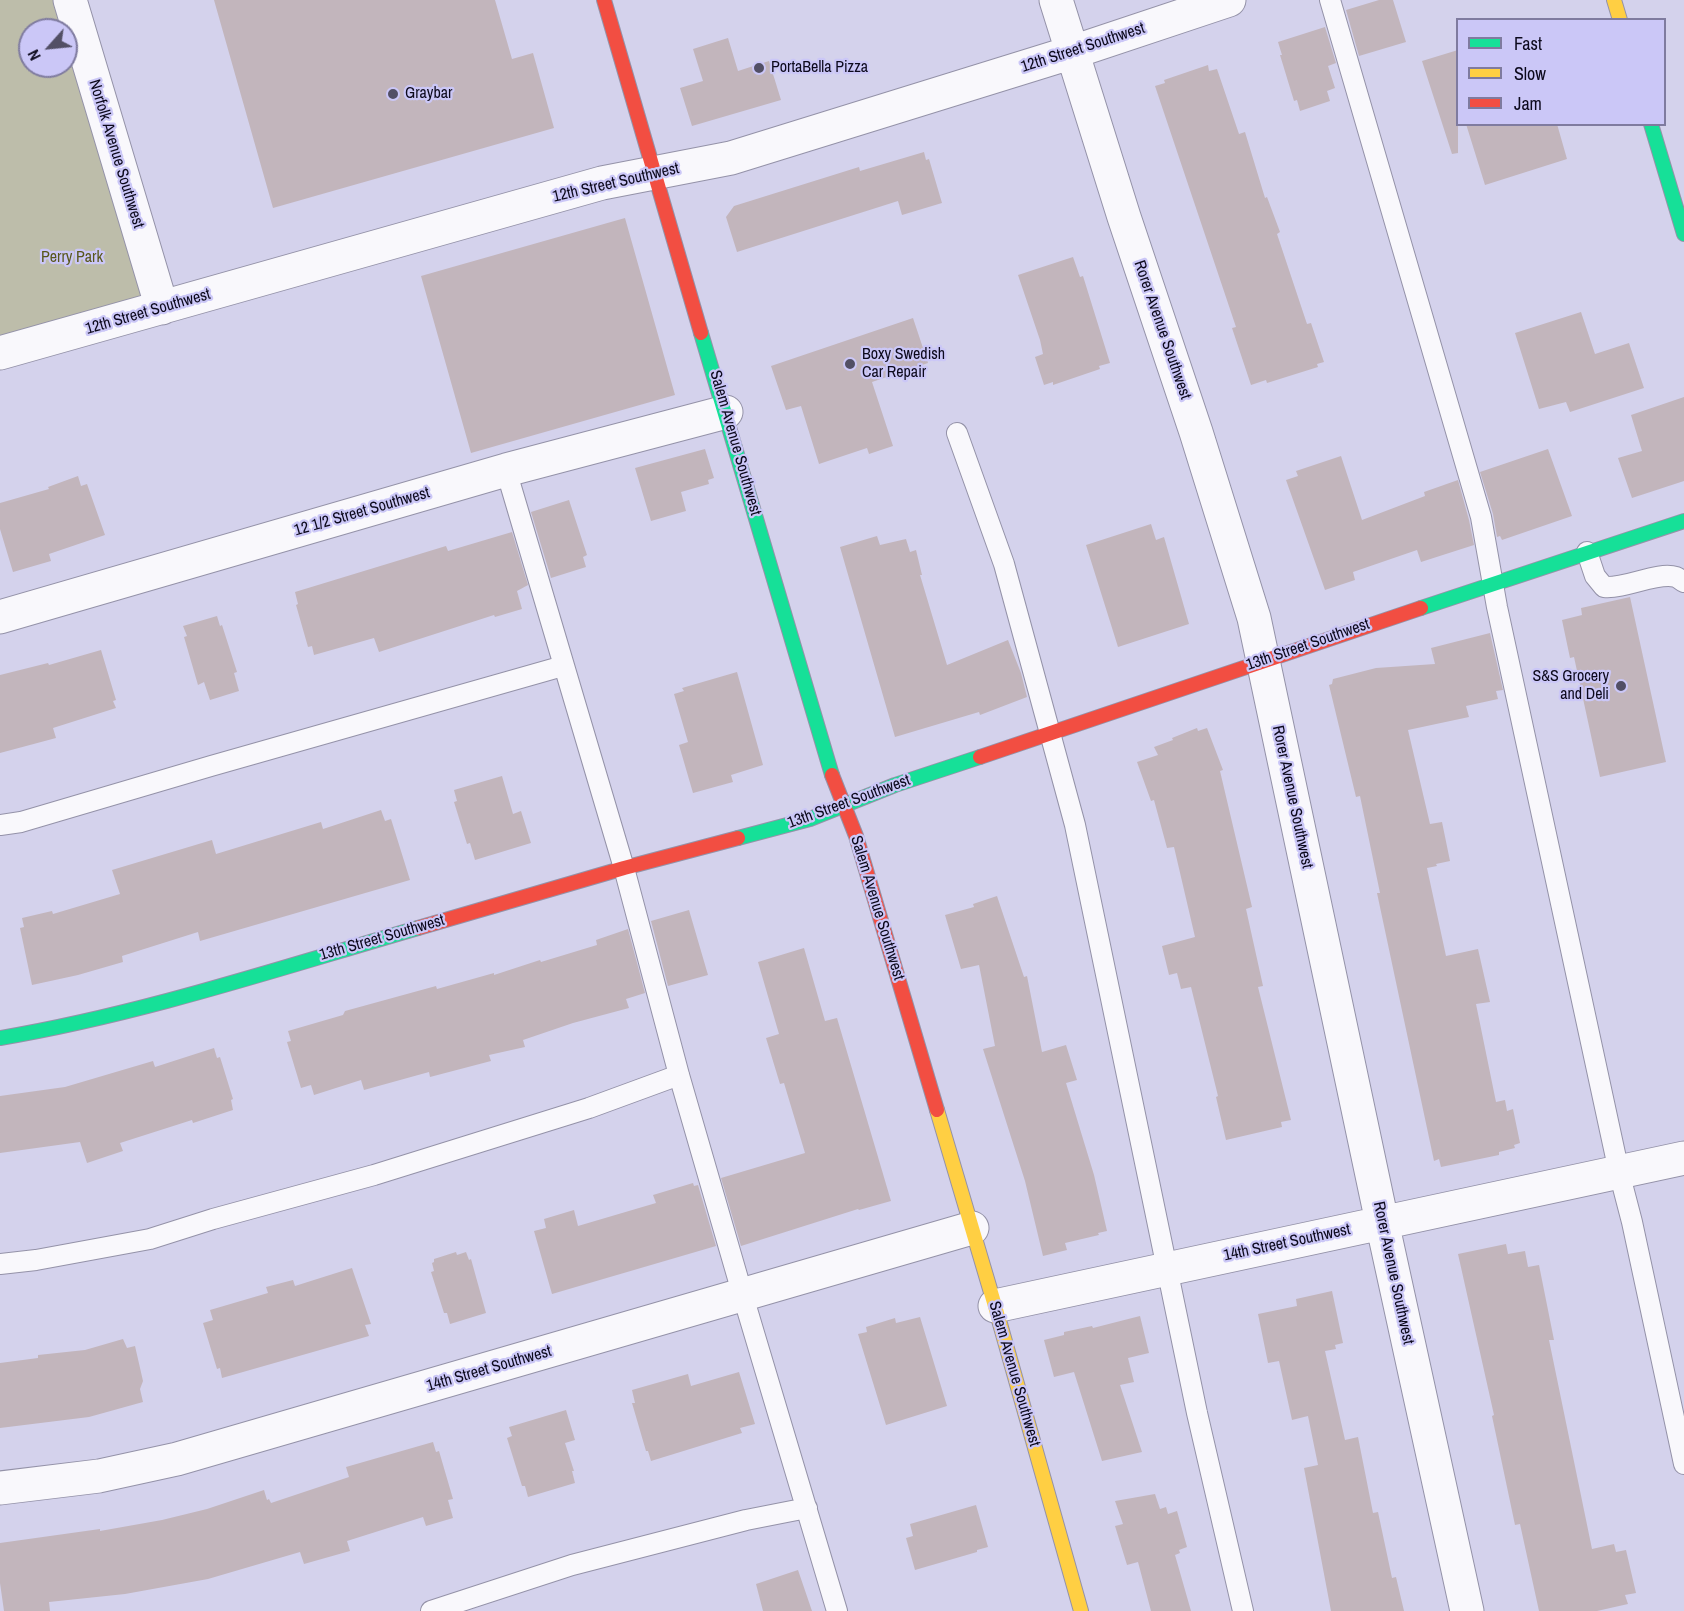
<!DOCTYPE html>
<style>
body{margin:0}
#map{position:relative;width:1684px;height:1611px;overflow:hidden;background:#d4d2ec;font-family:"Archivo Narrow",sans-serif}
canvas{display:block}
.legend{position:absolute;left:1456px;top:18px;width:210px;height:108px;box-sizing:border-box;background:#cbc7f7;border:2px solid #7f7b9f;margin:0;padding:8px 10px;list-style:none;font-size:18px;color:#0c091c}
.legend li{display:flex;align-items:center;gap:12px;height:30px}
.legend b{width:30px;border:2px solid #7f7b9f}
.north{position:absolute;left:18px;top:18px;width:60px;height:60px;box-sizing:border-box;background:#cbc7f7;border:2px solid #7f7b9f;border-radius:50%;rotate:243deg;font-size:16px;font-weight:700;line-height:24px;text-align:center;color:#0c091c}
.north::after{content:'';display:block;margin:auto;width:21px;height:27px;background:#524f65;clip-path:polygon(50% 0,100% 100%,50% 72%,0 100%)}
</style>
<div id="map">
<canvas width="1684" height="1611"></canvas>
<ul class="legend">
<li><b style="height:8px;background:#16e098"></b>Fast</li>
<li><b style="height:8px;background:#ffcf43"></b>Slow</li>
<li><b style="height:8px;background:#f24e42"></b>Jam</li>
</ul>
<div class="north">N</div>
</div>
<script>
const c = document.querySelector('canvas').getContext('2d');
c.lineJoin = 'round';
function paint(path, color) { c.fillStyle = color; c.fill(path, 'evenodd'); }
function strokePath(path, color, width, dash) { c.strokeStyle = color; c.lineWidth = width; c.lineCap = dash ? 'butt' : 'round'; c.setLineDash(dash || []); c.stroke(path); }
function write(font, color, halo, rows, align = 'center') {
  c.font = font + ' "Archivo Narrow",sans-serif'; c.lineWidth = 4.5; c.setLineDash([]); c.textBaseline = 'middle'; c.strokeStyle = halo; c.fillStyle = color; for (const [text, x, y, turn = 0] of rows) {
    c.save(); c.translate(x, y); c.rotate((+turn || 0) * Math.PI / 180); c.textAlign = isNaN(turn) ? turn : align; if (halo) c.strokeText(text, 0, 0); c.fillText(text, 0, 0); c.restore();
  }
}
const green = new Path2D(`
 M0,0h70l92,308 -162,45zM30,30h36v36h-36z`);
const building = new Path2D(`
 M214,0h281l17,59 21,-6 21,75 -281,80z
 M1379,0h14l13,42 -47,14 -13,-46z
 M1325,27l11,36 -8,3 7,22 -8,3 3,10 -30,10 -3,-11 -3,1 -14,-46h2l-4,-13z
 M728,38l10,33 31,-10 12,39 -89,26 -12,-38 23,-7 -10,-32z
 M1458,50v103l-6,1 -30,-93z
 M1208,65l1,6 8,-2 22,65 6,-2 20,66 2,-1 13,35 -3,2 30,90 4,-1 13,39 -7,2 1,3 -51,16 -1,-3 -15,5 -19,-57 4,-1 -81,-241 10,-3 -1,-3z
 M1466,124h91l10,35 -82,26z
 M924,152l2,8 3,-1 13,44 -40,12 -4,-14 -161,51 -11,-35 8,-11 125,-39 1,4z
 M625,218l50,177 -204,58 -50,-177z
 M1073,257l7,20 3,-1 27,87 -11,3 1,3 -47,16v-3l-9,3 -9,-28 8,-3 -3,-14 -22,-65z
 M1581,312l14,42 34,-11 15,45 -74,24 -4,-10 -27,7 -24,-76z
 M913,318l15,45 -56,19 21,64 -24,8 -2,-6 -48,16 -18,-58 -15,4 -15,-44z
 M1684,397v84l-52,17 -14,-40 24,-7 -11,-36z
 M705,449l9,29 -6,2 1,4 -28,8 5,19 -35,10 -16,-53z
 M1548,449l24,67 -70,24 -2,-4 -3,1 -4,-23 -13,-42z
 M1341,456l21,64 63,-24 -1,-4 34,-12 11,40 5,25 -53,17 -4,-12 -64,22 2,8 -30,10 -39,-110 12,-4 -2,-5z
 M78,476l3,10 6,-2 18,51 -56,19 2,7 -38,11 -13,-43v-26l49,-14 -1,-2z
 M569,500l18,55 -4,2 3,10 -35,11 -20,-66z
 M1151,524l5,16 8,-3 25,87 -71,23 -32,-102z
 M512,532l16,53 -11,6 5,18 -27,8 -1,-2 -115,37 -5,-14 -60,17 -2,-9 -4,1 -12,-42 2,-1 -3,-12 151,-46 2,5z
 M877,536l3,9 26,-6 4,13 6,-2 6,25h-2l27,90 61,-25 13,33 6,24 -47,18 -1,-3 -84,25 -55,-190z
 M1630,597l36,165 -66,15 -26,-120 -4,1 -8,-38 20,-5 -1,-7z
 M217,616l3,10 2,-1 15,47 -3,1 5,18 -29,9 -6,-18 -6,3 -14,-48 3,-1 -4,-10z
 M1490,633l13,57 -7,1 2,8 -32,7 3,11 -61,13 22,94 12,-2 8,39 -14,3 1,2 -10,2 19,88 32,-7 12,53 -14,2 20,98 9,-2 2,11 6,-2 7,34 -6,2 1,3 -16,4v3l-58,12 -2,-8 -5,2 -57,-268h3l-20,-97 -4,1 -27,-112 3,-1 1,-5 43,-11 59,-4 -4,-16z
 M101,650l15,50 -3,1 3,7 -63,20 3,10 -56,15v-78l48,-12 1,2z
 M737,672l26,93 -32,10 2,7 -40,11 -14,-48 9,-3 -14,-48 10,-3 -2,-3z
 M1197,728l1,3 9,-3 16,42 -3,1 32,136 -6,2 17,77 -5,1 33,133 -10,2 1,5 -56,13 -10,-43 2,-1 -27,-109 -10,2 -4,-16 -8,2 -7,-29 33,-9 -21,-90 -7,1 -13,-48 -3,1 -14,-39 21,-7 -4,-8 19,-7 -1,-2z
 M502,776l11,38 8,-3 10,32 -56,17 -5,-17 -3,1 -13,-42 3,-1 -3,-11z
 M381,810l4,11 6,-2 19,61 -210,61 -2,-9 -76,24 1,6 -45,13 -46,10 -12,-57 4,-1 -2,-9 30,-7 1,3 67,-20 -8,-24 100,-30 4,14 105,-32 2,7z
 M997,896l27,81 3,-1 15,76 24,-7 11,35 -11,3 28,92 13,56 -9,2 1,2 -34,8 2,7 -24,6 -18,-75 -42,-132 12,-3 -16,-81 -18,4 -16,-54 29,-8 -1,-3z
 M689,910l19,65 -40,11 -17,-65z
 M628,929l17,64 -19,6 3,9 -56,15 -50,17 2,7 -36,8 2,6 -61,16 -1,-5 -65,18 -3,-10 -47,15 -3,-10 -10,3 -14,-46 4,-1 -3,-10 55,-16 2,-4 91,-25 1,3 57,-16v2l46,-15 1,2 56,-17 -1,-5z
 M804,948l21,73 12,-3 54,183 -32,9 -1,-1 -117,37 -20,-68 84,-25 -21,-70 -4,1 -14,-46 13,-4 -21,-72z
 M214,1048l3,10 3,-1 13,42 -2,1 2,10 -40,13 -1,-3 -72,23 3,8 -36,12 -7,-21 -80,11v-57l65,-9 88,-26 2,6z
 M693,1183l1,3 4,-1 18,61 -164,48 -18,-63 12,-3 -2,-9 30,-9 4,16 78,-23 -3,-8z
 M1506,1244l2,10 17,-3 3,16 11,-2 15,75h-5l43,209 22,-5 2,8 10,-2 10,43 -11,2 3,9 -31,7h-58l-19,-87 -5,1 -23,-109 2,-1 -36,-161z
 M456,1252l1,3 9,-3 3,8 2,-1 15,54 -36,11 -3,-11h-3l-13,-41 3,-1 -2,-8 2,-1v-3z
 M352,1268l19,56 -6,1 4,11 -147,42 -2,-10 -3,1 -14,-46 10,-3 -3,-10 58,-17 -2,-6 27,-7 2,6z
 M1332,1291l11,52 -8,2 1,4 -11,2 20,89 13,-3 15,76 5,-1 14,66 4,-1 8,34h-73l-27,-143 14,-3 -10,-49 -16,4 -13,-59 -11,2 -10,-49 39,-8 -1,-7z
 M1140,1316l9,37 -21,5 6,24 -14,3 22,67 -40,9 -28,-89 -20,5 -10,-37 20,-5v-3l28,-6 1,2z
 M920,1317l27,89 -61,19 -28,-91 9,-2 -1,-5 29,-9 1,5z
 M123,1339l4,9 8,-2 8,35 -3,8 3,13 -54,15 -89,11v-65l38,-5v-3l47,-5z
 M739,1372l16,52 -15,4 2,5 -91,28 -3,-10h-2l-14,-48h3l-3,-13 56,-16 3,12z
 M566,1410l9,30 -10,3 9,28h-2l3,12 -47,14 -3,-11h-3l-15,-48 5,-2 -3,-9z
 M433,1442l3,10 3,-1 14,48 -5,1 5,18 -27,8 -3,-9 -76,24 3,10 -46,13 -4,-12 -92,27 -83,15 -76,8 1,9h-46l-4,-28v-40l100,-14v2l62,-11 45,-11 57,-19 3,10 2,-1 2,4 78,-26 -3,-10z
 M1155,1494l5,15 6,-2 2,7 9,-3 10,36 -8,3 1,3 -5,2 16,56h-40l-13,-49 -11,3 -12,-39 8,-2 -8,-23z
 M976,1505l12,42 -11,3v2l-62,18 -9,-32 7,-2 -3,-12z
 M798,1570l14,41h-49l-7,-27z`);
const lane = new Path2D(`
 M1330,0l151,517 16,90 122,565 13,50 52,242
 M957,433l47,131 71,261 122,588 46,198
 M506,470l118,398 55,207 64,221 94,315
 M1587,552l8,24 9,11c22,2 54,-16 72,-10 3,1 5,4 8,5
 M0,825l21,-3 190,-56 352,-100
 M0,1264l36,-4 114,-21 63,-20 161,-44 215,-67 90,-33
 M431,1611l141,-46 174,-45 61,-12`);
const street = new Path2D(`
 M70,0l92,308
 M1056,0l68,217 72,215 58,186 128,604 85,389
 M0,353l602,-170 129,-25 342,-106 156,-52
 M0,617l506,-147 220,-58
 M995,1306l689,-148
 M0,1488l99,-12 78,-17 795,-231`);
const fast = new Path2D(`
 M1651,124l33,110
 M701,333l131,442
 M1421,608l263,-87
 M738,838l72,-19 85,-34 85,-28
 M0,1038c142,-24 280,-70 418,-110`);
const slow = new Path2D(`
 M1614,0l6,20
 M937,1110l58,196 86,305`);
const jam = new Path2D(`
 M604,0l97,333
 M980,757l441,-149
 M832,775l24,61 81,274
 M418,928l206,-60 114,-30`);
const markers = [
 [759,68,6,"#524f65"],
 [393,94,6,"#524f65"],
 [850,364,6,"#524f65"],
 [1621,686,6,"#524f65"]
];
const streetNames = [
 ["12th Street Southwest",1083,48,-18],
 ["Norfolk Avenue Southwest",116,154,73],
 ["12th Street Southwest",616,183,-13],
 ["12th Street Southwest",148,312,-16],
 ["Rorer Avenue Southwest",1162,330,71],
 ["Salem Avenue Southwest",735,443,74],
 ["12 1/2 Street Southwest",362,512,-16],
 ["13th Street Southwest",1308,645,-19],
 ["Rorer Avenue Southwest",1292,797,78],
 ["13th Street Southwest",849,802,-20],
 ["Salem Avenue Southwest",877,908,73],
 ["13th Street Southwest",382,938,-16],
 ["14th Street Southwest",1287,1243,-12],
 ["Rorer Avenue Southwest",1393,1273,78],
 ["14th Street Southwest",489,1369,-16],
 ["Salem Avenue Southwest",1014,1374,74]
];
const poiNames = [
 ["PortaBella Pizza",771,68],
 ["Graybar",405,94],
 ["Boxy Swedish",862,355],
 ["Car Repair",862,373],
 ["S&S Grocery",1609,677,"right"],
 ["and Deli",1609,695,"right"]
];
const parkNames = [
 ["Perry Park",72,258]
];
paint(green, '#bdbdaa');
paint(building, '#c2b5bc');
strokePath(lane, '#9492a8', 22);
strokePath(street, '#9492a8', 35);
strokePath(fast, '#9492a8', 16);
strokePath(slow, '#9492a8', 16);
strokePath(jam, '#9492a8', 16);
strokePath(lane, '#f9f8fc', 20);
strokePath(street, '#f9f8fc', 33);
strokePath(fast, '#16e098', 14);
strokePath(slow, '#ffcf43', 14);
strokePath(jam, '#f24e42', 14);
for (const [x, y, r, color] of markers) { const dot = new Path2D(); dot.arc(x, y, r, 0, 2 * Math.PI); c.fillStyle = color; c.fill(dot); strokePath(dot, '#cbc7f7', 2); }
write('16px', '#0c091c', '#cbc7f7', streetNames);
write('16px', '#0c091c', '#cbc7f7', poiNames, 'left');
write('16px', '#58571b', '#cbc7f7', parkNames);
</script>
